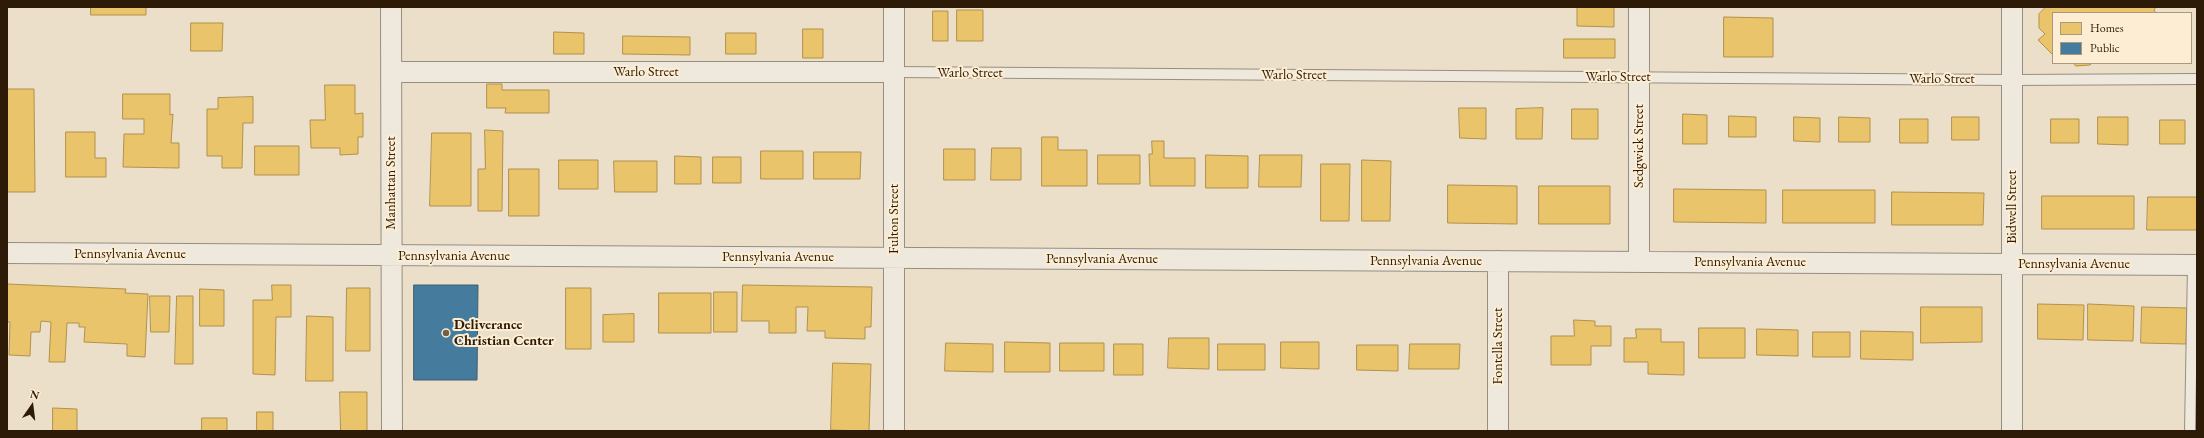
<!DOCTYPE html>
<style>
body{margin:0}
#map{position:relative;width:2204px;height:438px;overflow:hidden;background:#ecdfc9;font-family:"EB Garamond",serif}
canvas{display:block}
.frame{position:absolute;inset:0;border:8px solid #2d1b07;pointer-events:none}
.legend{position:absolute;left:2052px;top:12px;width:140px;height:52px;box-sizing:border-box;background:#fcedd3;border:1px solid #a99981;margin:0;padding:5px 7px;list-style:none;font-size:12px;color:#2d1b07}
.legend li{display:flex;align-items:center;gap:8px;height:20px}
.legend b{width:20px;border:1px solid #a99981}
.north{position:absolute;left:12px;top:386px;width:40px;height:40px;-webkit-text-stroke:3px #fcedd3;paint-order:stroke;rotate:14deg;font-size:11px;font-weight:700;line-height:16px;text-align:center;color:#2d1b07}
.north::after{content:'';display:block;margin:auto;width:14px;height:18px;background:#2d1b07;clip-path:polygon(50% 0,100% 100%,50% 72%,0 100%)}
</style>
<div id="map">
<canvas width="2204" height="438"></canvas>
<div class="frame"></div>
<ul class="legend">
<li><b style="height:11px;background:#e9c46a"></b>Homes</li>
<li><b style="height:11px;background:#457b9d"></b>Public</li>
</ul>
<div class="north">N</div>
</div>
<script>
const c = document.querySelector('canvas').getContext('2d');
c.lineJoin = 'round';
function paint(path, color) { c.fillStyle = color; c.fill(path, 'evenodd'); }
function strokePath(path, color, width, dash) { c.strokeStyle = color; c.lineWidth = width; c.lineCap = dash ? 'butt' : 'round'; c.setLineDash(dash || []); c.stroke(path); }
function write(font, color, halo, rows, align = 'center') {
  c.font = font + ' "EB Garamond",serif'; c.lineWidth = 4; c.setLineDash([]); c.textBaseline = 'middle'; c.strokeStyle = halo; c.fillStyle = color; for (const [text, x, y, turn = 0] of rows) {
    c.save(); c.translate(x, y); c.rotate((+turn || 0) * Math.PI / 180); c.textAlign = isNaN(turn) ? turn : align; if (halo) c.strokeText(text, 0, 0); c.fillText(text, 0, 0); c.restore();
  }
}
const homes = new Path2D(`
 M91,7h55v8h-55z
 M1553,7h61v20l-37,-1v-18z
 M2046,7h110l-2,3 2,3h-103v42l-15,-15 7,-6 -6,-6v-14z
 M957,10h26v31h-26z
 M933,11h15v30h-15z
 M1724,17l49,1v39h-49z
 M191,23h32l-1,28h-31z
 M803,29h20v29h-20z
 M554,32l30,1v21h-30z
 M726,33h30v21h-30z
 M623,36l67,1v18l-67,-1z
 M1564,39h51v19h-51z
 M2074,63h18l-2,2 -14,1z
 M487,84h15v6h47v23h-44l1,-5h-19z
 M325,85h30v29l8,-1v24h-5v17l-18,1v-7h-29l-1,-28h15z
 M7,89h27l1,103h-28z
 M123,94h47v21l3,-1 -2,29h8v25l-56,-1 1,-33h20v-15h-21z
 M253,97v26h-10l-1,45h-20v-12h-15v-47h11v-11z
 M1459,108h27v31l-26,-1z
 M1543,108l-1,31h-26v-30z
 M1572,109h26v30h-26z
 M1683,114l24,1v29h-24z
 M1729,116l27,1v20h-27z
 M1794,117l26,1v24l-26,-1z
 M1839,117l31,1v24h-31z
 M1952,117h27v23h-27z
 M2098,117h30v28l-30,-1z
 M1900,119h28v24h-28z
 M2051,119h28v24h-28z
 M2160,120h25v24h-25z
 M485,130l18,1 -1,80h-24v-42h7z
 M66,132h29v26h11v19h-40z
 M432,133h39v73h-41z
 M1042,137h16v13h29v36h-45z
 M1152,141h12v17h31v28h-45l-1,-32h3z
 M255,146h44v29h-44z
 M992,148h29v32h-30z
 M944,149h31v31h-31z
 M761,151h42v28h-42z
 M814,152h47l-1,27h-46z
 M1098,155h42v29h-42z
 M1206,155l42,1v32h-42z
 M1260,155h42l-1,32h-42z
 M675,156l26,1v27h-26z
 M713,157h28v26h-28z
 M559,160h39v29h-39z
 M1362,160l29,1 -1,60h-28z
 M614,161h43v31h-42z
 M1321,164h29l-1,57h-28z
 M509,169h30v47h-30z
 M1448,185l69,1v38l-69,-1z
 M1539,186h71v38h-71z
 M1674,189l92,1v33l-92,-1z
 M1783,190h92v33h-92z
 M1892,192l92,1 -1,32h-91z
 M2042,196h92v33h-92z
 M2148,197h49v33h-50z
 M7,284l119,5 -1,4 23,1 -3,63 -18,-1v-12l-43,-2 1,-15h-6v-4h-12l-2,39h-16l2,-40 -10,-1 -1,11h-9l-1,24 -21,-1 1,-33h-3z
 M272,285h19v32h-15l-1,58 -22,-1v-74h19z
 M743,285l129,2 -1,40h-6v12l-40,-1v-7h-18l1,-24h-12v26h-27v-12h-27z
 M347,288h23v63h-24z
 M566,288h25v61h-25z
 M200,289l24,1v36h-24z
 M714,292h23v40h-23z
 M659,293h52v40h-52z
 M150,296h20l-1,36h-18z
 M177,296h16v68h-18z
 M2038,304l46,1 -1,35 -45,-1z
 M2088,304l46,2 -1,35 -45,-1z
 M1921,307h61v35l-61,1z
 M2142,307l45,1 -1,36 -45,-1z
 M634,314v28h-31v-27z
 M307,316l26,1v64h-27z
 M1574,320l21,1v5h16v20h-20v19h-40v-29h23z
 M1699,328h46v30h-46z
 M1636,329h25v13h23v33l-36,-1v-12h-24v-24h12z
 M1757,329l41,1v26l-41,-1z
 M1861,331l52,1v28l-52,-1z
 M1813,332h37v25h-37z
 M1169,338h40v31l-41,-1z
 M1005,342l45,1v29h-45z
 M1281,342h38v27l-38,-1z
 M946,343l47,1v28l-48,-1z
 M1060,343h44v28h-44z
 M1114,344h29v31h-29z
 M1218,344h47v26h-47z
 M1410,344h50l-1,25h-50z
 M1357,345h41v26l-41,-1z
 M833,363l38,1 -2,67 -38,-1z
 M340,392h27v39h-26z
 M53,408l24,1v22h-24z
 M257,412h16v19h-16z
 M202,418h25v13h-25z`);
const public = new Path2D(`
 M414,285h64l-1,95h-63z`);
const lane = new Path2D(`
 M894,72l1118,8 185,-1
 M2190,431l3,-166`);
const street = new Path2D(`
 M391,7l1,424
 M391,72h503
 M7,253l2190,12
 M1639,262v-255
 M894,431v-424
 M1498,431v-170
 M2012,431v-424`);
const markers = [
 [446,333,4,"#70604b"]
];
const streetNames = [
 ["Warlo Street",646,72],
 ["Warlo Street",970,73],
 ["Warlo Street",1294,75],
 ["Warlo Street",1618,77],
 ["Warlo Street",1942,79],
 ["Sedgwick Street",1639,146,-90],
 ["Manhattan Street",391,183,-90],
 ["Bidwell Street",2012,207,-90],
 ["Fulton Street",894,219,-90],
 ["Pennsylvania Avenue",130,254],
 ["Pennsylvania Avenue",454,256],
 ["Pennsylvania Avenue",778,257],
 ["Pennsylvania Avenue",1102,259],
 ["Pennsylvania Avenue",1426,261],
 ["Pennsylvania Avenue",1750,262],
 ["Pennsylvania Avenue",2074,264],
 ["Fontella Street",1498,346,-90]
];
const poiNames = [
 ["Deliverance",454,325],
 ["Christian Center",454,341]
];
paint(homes, '#e9c46a');
strokePath(homes, '#b1914c', 1);
paint(public, '#457b9d');
strokePath(public, '#3e5e70', 1);
strokePath(lane, '#978e7f', 12);
strokePath(street, '#978e7f', 22);
strokePath(lane, '#efe8dd', 10);
strokePath(street, '#efe8dd', 20);
for (const [x, y, r, color] of markers) { const dot = new Path2D(); dot.arc(x, y, r, 0, 2 * Math.PI); c.fillStyle = color; c.fill(dot); strokePath(dot, '#fcedd3', 1.5); }
write('14px', '#2d1b07', '#fcedd3', streetNames);
write('bold 14px', '#2d1b07', '#fcedd3', poiNames, 'left');
</script>
